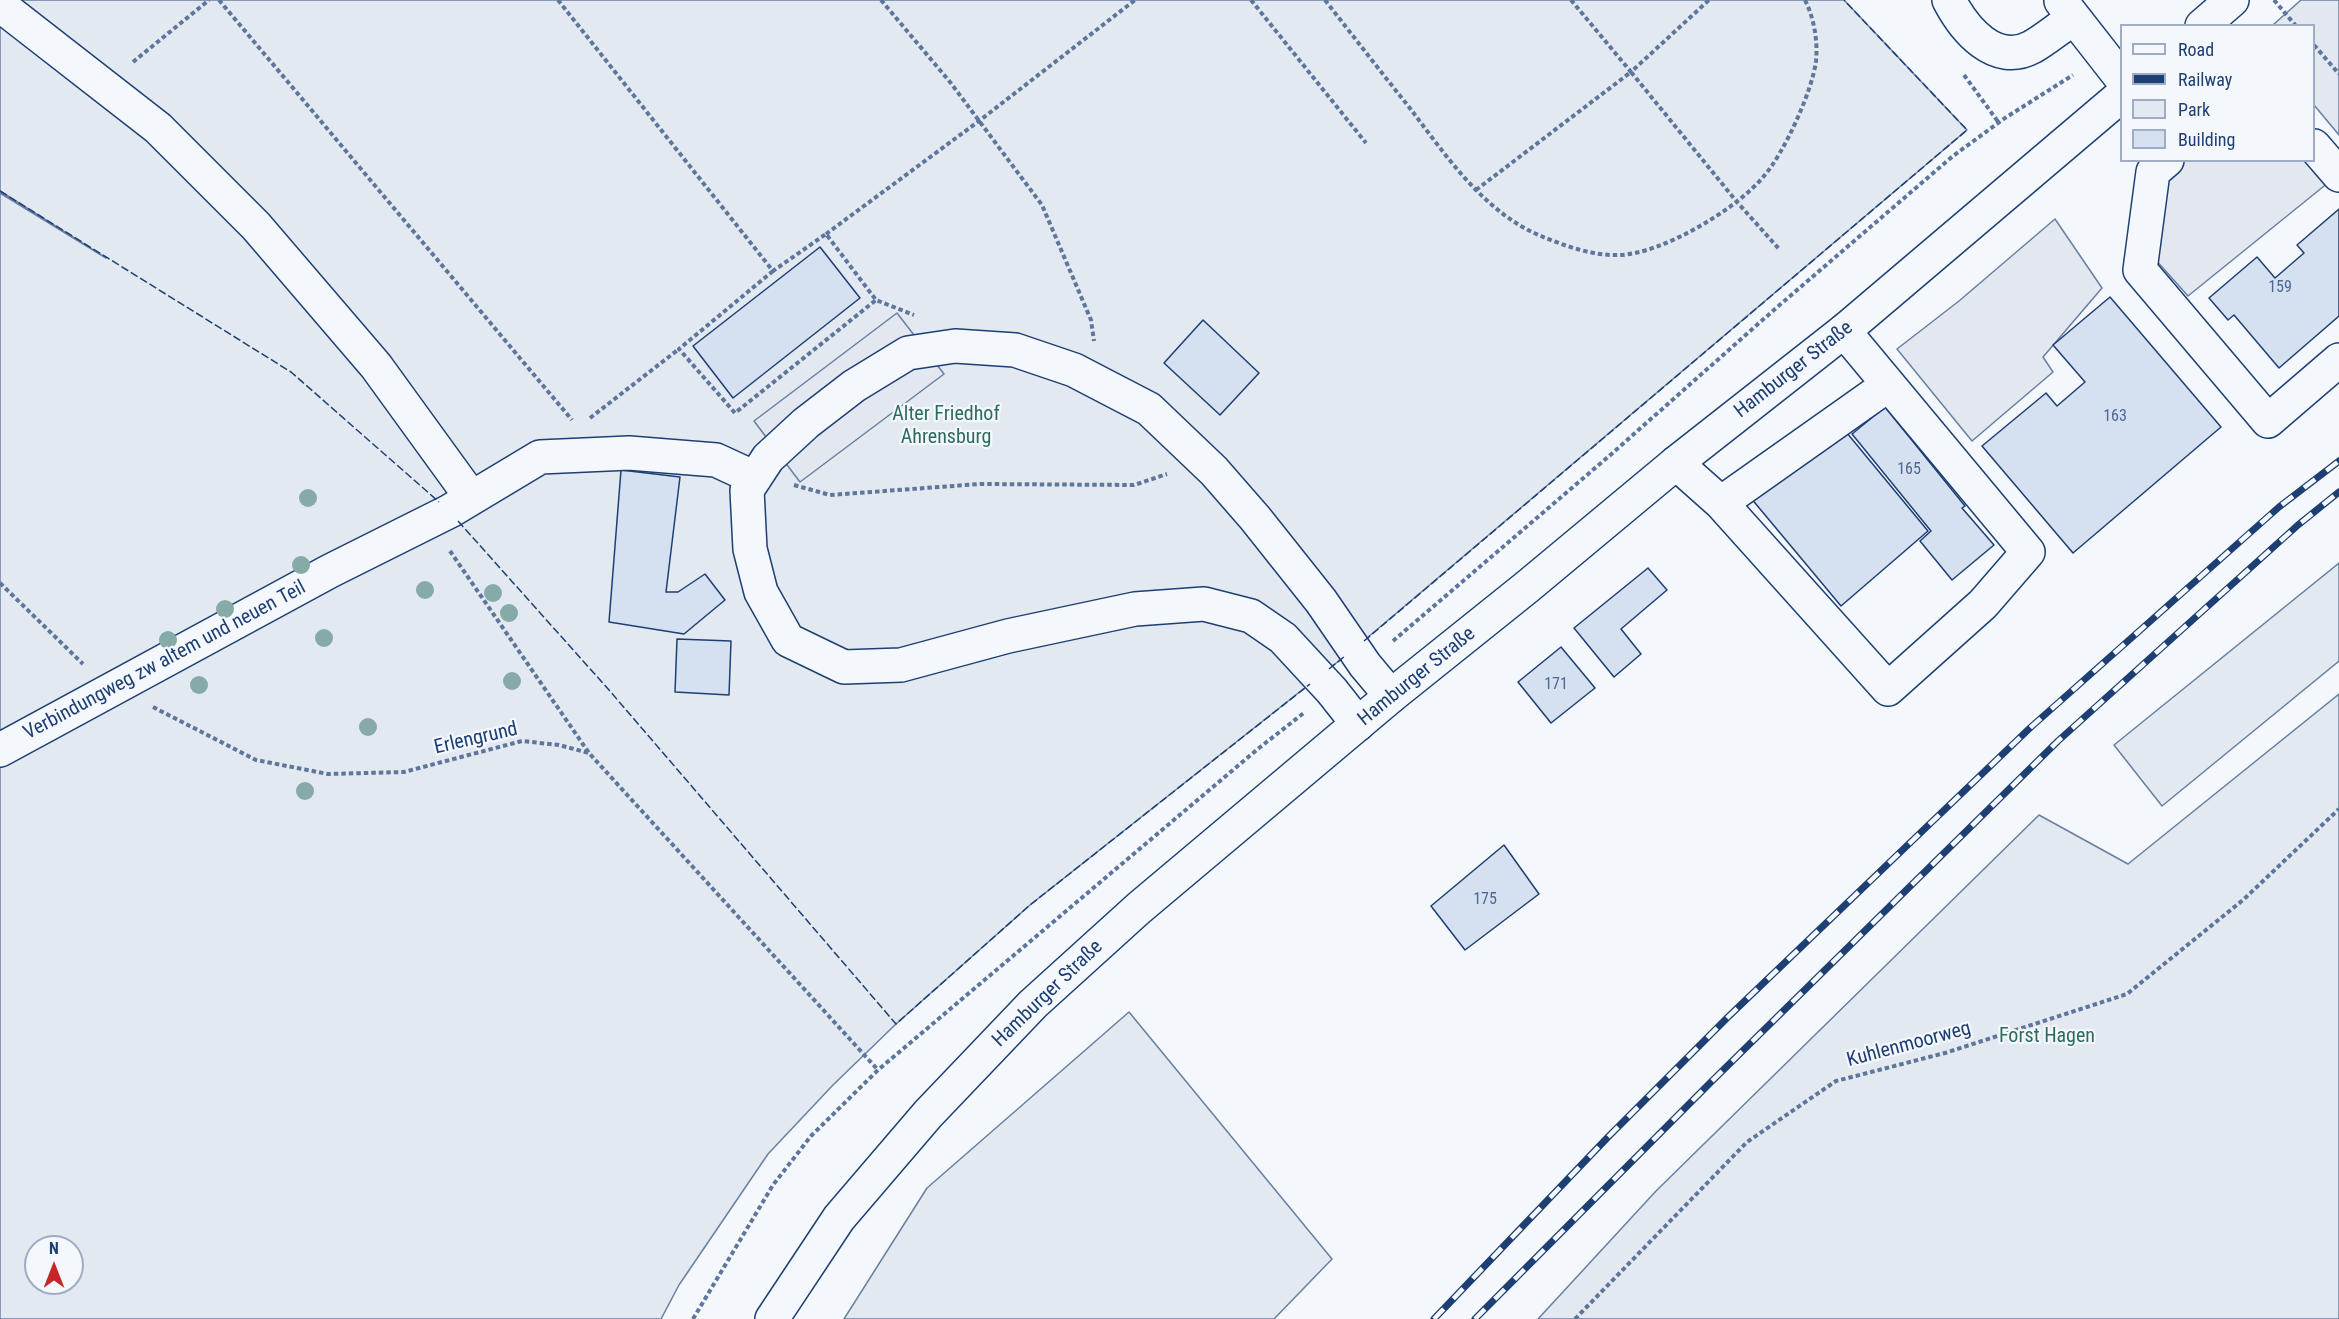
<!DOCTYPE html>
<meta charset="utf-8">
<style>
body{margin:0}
#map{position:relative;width:2339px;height:1319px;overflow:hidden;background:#f4f7fb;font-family:"Roboto Condensed",sans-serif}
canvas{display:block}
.legend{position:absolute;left:2120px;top:24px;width:195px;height:138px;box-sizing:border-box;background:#f4f7fb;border:2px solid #9eadc5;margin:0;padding:8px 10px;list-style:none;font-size:18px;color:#1d3f73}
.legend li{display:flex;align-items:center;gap:12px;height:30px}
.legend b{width:30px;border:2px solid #9eadc5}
.north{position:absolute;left:24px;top:1235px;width:60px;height:60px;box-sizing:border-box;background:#f4f7fb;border:2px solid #9eadc5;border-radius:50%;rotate:0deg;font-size:16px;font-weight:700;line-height:24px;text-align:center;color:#1d3f73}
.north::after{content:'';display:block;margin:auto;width:21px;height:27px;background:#c62828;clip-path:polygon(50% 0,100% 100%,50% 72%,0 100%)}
</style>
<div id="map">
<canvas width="2339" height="1319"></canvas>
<ul class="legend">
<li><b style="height:8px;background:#f4f7fb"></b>Road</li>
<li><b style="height:8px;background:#1d3f73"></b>Railway</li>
<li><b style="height:16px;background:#e3e9f0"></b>Park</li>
<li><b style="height:16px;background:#d5e0f0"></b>Building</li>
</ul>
<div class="north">N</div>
</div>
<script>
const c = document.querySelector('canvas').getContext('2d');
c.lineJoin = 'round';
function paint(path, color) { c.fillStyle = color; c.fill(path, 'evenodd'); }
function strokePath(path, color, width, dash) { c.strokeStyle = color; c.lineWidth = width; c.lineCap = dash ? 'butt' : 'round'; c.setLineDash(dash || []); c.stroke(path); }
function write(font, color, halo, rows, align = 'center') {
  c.font = font + ' "Roboto Condensed",sans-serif'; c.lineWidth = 4.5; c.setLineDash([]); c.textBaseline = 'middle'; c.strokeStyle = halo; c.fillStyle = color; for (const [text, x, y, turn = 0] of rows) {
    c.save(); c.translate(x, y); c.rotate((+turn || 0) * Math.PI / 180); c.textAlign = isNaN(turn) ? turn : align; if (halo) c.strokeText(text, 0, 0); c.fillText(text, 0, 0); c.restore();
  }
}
const green = new Path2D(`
 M0,0h1844l123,130 -613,519 -324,256 -134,119 -63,61 -65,69 -89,131 -18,34h-661v-1126l106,65 -106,-67zM36,1247h36v36h-36z
 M2339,563v98l-177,145 -48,-61z
 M2339,694v625h-801l118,-128 383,-376 89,49z
 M1129,1012l203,247 -58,60h-430l83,-131z`);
const parking = new Path2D(`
 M2301,0h38v135l-25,-30v-79l-41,-1z
 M2160,161h151l18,21 -141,114 -34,-38z
 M2055,219l47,69 -59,69 10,15 -81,69 -75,-92 62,-48z
 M897,313l47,61 -144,108 -46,-61z`);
const building = new Path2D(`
 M2339,209v107l-60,52 -45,-53 -6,5 -19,-22 48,-41 18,21 29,-25 -7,-8z
 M820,247l40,51 -127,100 -40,-52z
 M2110,297l111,130 -148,126 -91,-107 64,-53 11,13 28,-24 -32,-37z
 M1203,320l56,53 -39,42 -56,-52z
 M1885,407l80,99 -3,2 32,37 -42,35 -32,-39 11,-10 -79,-97z
 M1842,427l86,104 -87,75 -101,-121z
 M621,470l59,7 -14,115h12l27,-18 20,26 -41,34 -75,-12z
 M1648,568l19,22 -46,39 20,25 -27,23 -40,-49z
 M677,639l54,2 -2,54 -54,-3z
 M1561,647l34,41 -44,35 -33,-41z
 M1504,845l35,49 -74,56 -34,-44z`);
const path = new Path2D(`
 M219,0l353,420
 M558,0l215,271 53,-37 50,66 38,15
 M881,0l69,82 92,123 49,115 3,21
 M1251,0l115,143
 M1325,0c28,36 56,72 84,107 36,47 74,105 132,129 24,10 52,20 78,19 43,-1 118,-46 145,-79 20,-23 48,-84 52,-115 2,-20 -2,-43 -11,-61
 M1571,0l60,72 78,-72
 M2274,0l22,26
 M2314,45l25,29
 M133,62l76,-62
 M1964,75l35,48
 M1476,190l155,-118 106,130 43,48
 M826,234l153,-113 156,-121
 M773,271l-94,78 56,64 141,-113
 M590,418l89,-69
 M794,485l36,10 150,-11 154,1 33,-11
 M450,551l139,202
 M0,583l83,81
 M1393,641l215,-184 167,-148 178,-153 52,-38 68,-43
 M153,707l103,53 72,14 76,-2 118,-31 37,4 30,8 289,317
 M693,1319l80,-134 38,-49 67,-66 381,-322 46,-36
 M1575,1319l172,-177 89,-61 109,-28 182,-59 116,-94 96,-91`);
const minor = new Path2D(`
 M1949,0c15,29 46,67 83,47 14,-8 28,-20 42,-29
 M2061,1l61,78
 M0,5l158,123 98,98 120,140 95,131
 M2314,146l25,29
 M2167,160l-14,12 -13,98 128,151 71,-61
 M1676,463l45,40 167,186 95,-85 45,-52 -184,-221
 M1721,503l167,-118
 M1358,724l-26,-33 -49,-53 -32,-22 -47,-12 -69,5 -127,27 -107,29 -57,2 -56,-27 -27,-48 -11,-43 -3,-59 21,-32 38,-35 48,-37 54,-33 47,-7 60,4 59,20 75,39 65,62 41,47 66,83 44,64 26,31
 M0,750l330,-179 120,-60 90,-54 89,-4 87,7 39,18`);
const major = new Path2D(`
 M2202,26l30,-26
 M772,1319l67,-101 89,-104 105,-110 106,-96 252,-212 136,-109 149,-124 168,-132 278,-236`);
const rail = new Path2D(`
 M1434,1319l175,-183 119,-119 303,-290 248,-220 60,-46
 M1475,1319l237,-238 346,-340 240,-216 41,-33`);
const fence = new Path2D(`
 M0,191l291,181 148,130
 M458,521l151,169 287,334 134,-119 280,-221
 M1364,641l603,-511 -123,-130
 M1329,669l16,-13`);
const trees = [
 [308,498],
 [301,565],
 [425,590],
 [493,593],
 [225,609],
 [509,613],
 [324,638],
 [168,640],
 [512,681],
 [199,685],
 [368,727],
 [305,791]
];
const numberNames = [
 ["159",2280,288],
 ["163",2115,417],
 ["165",1909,470],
 ["171",1556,685],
 ["175",1485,900]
];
const streetNames = [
 ["Hamburger Straße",1794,370,-38],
 ["Verbindungweg zw altem und neuen Teil",165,661,-28],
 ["Hamburger Straße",1417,677,-39],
 ["Erlengrund",476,739,-13],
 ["Hamburger Straße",1048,994,-44],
 ["Kuhlenmoorweg",1909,1045,-15]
];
const parkNames = [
 ["Alter Friedhof",946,415],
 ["Ahrensburg",946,438],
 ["Forst Hagen",2047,1037]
];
paint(green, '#e3e9f0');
strokePath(green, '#687fa3', 1.5);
paint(parking, '#e3e8f0');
strokePath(parking, '#687fa3', 1.5);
paint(building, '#d5e0f0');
strokePath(building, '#1d3f73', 1.5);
strokePath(minor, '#1d3f73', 36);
strokePath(major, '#1d3f73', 36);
strokePath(path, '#5e769c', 4, [4.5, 3]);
strokePath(minor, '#f4f7fb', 33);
strokePath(major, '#f4f7fb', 33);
strokePath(rail, '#1d3f73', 7);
strokePath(rail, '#f4f7fb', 4.5, [14]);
strokePath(fence, '#1d3f73', 1.5, [8, 3]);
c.fillStyle = '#86aba6';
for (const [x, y] of trees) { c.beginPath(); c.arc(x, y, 9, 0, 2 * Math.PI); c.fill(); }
write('16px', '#4b6792', null, numberNames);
write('20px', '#1d3f73', '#f4f7fb', streetNames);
write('20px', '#2c6c60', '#f4f7fb', parkNames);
</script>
